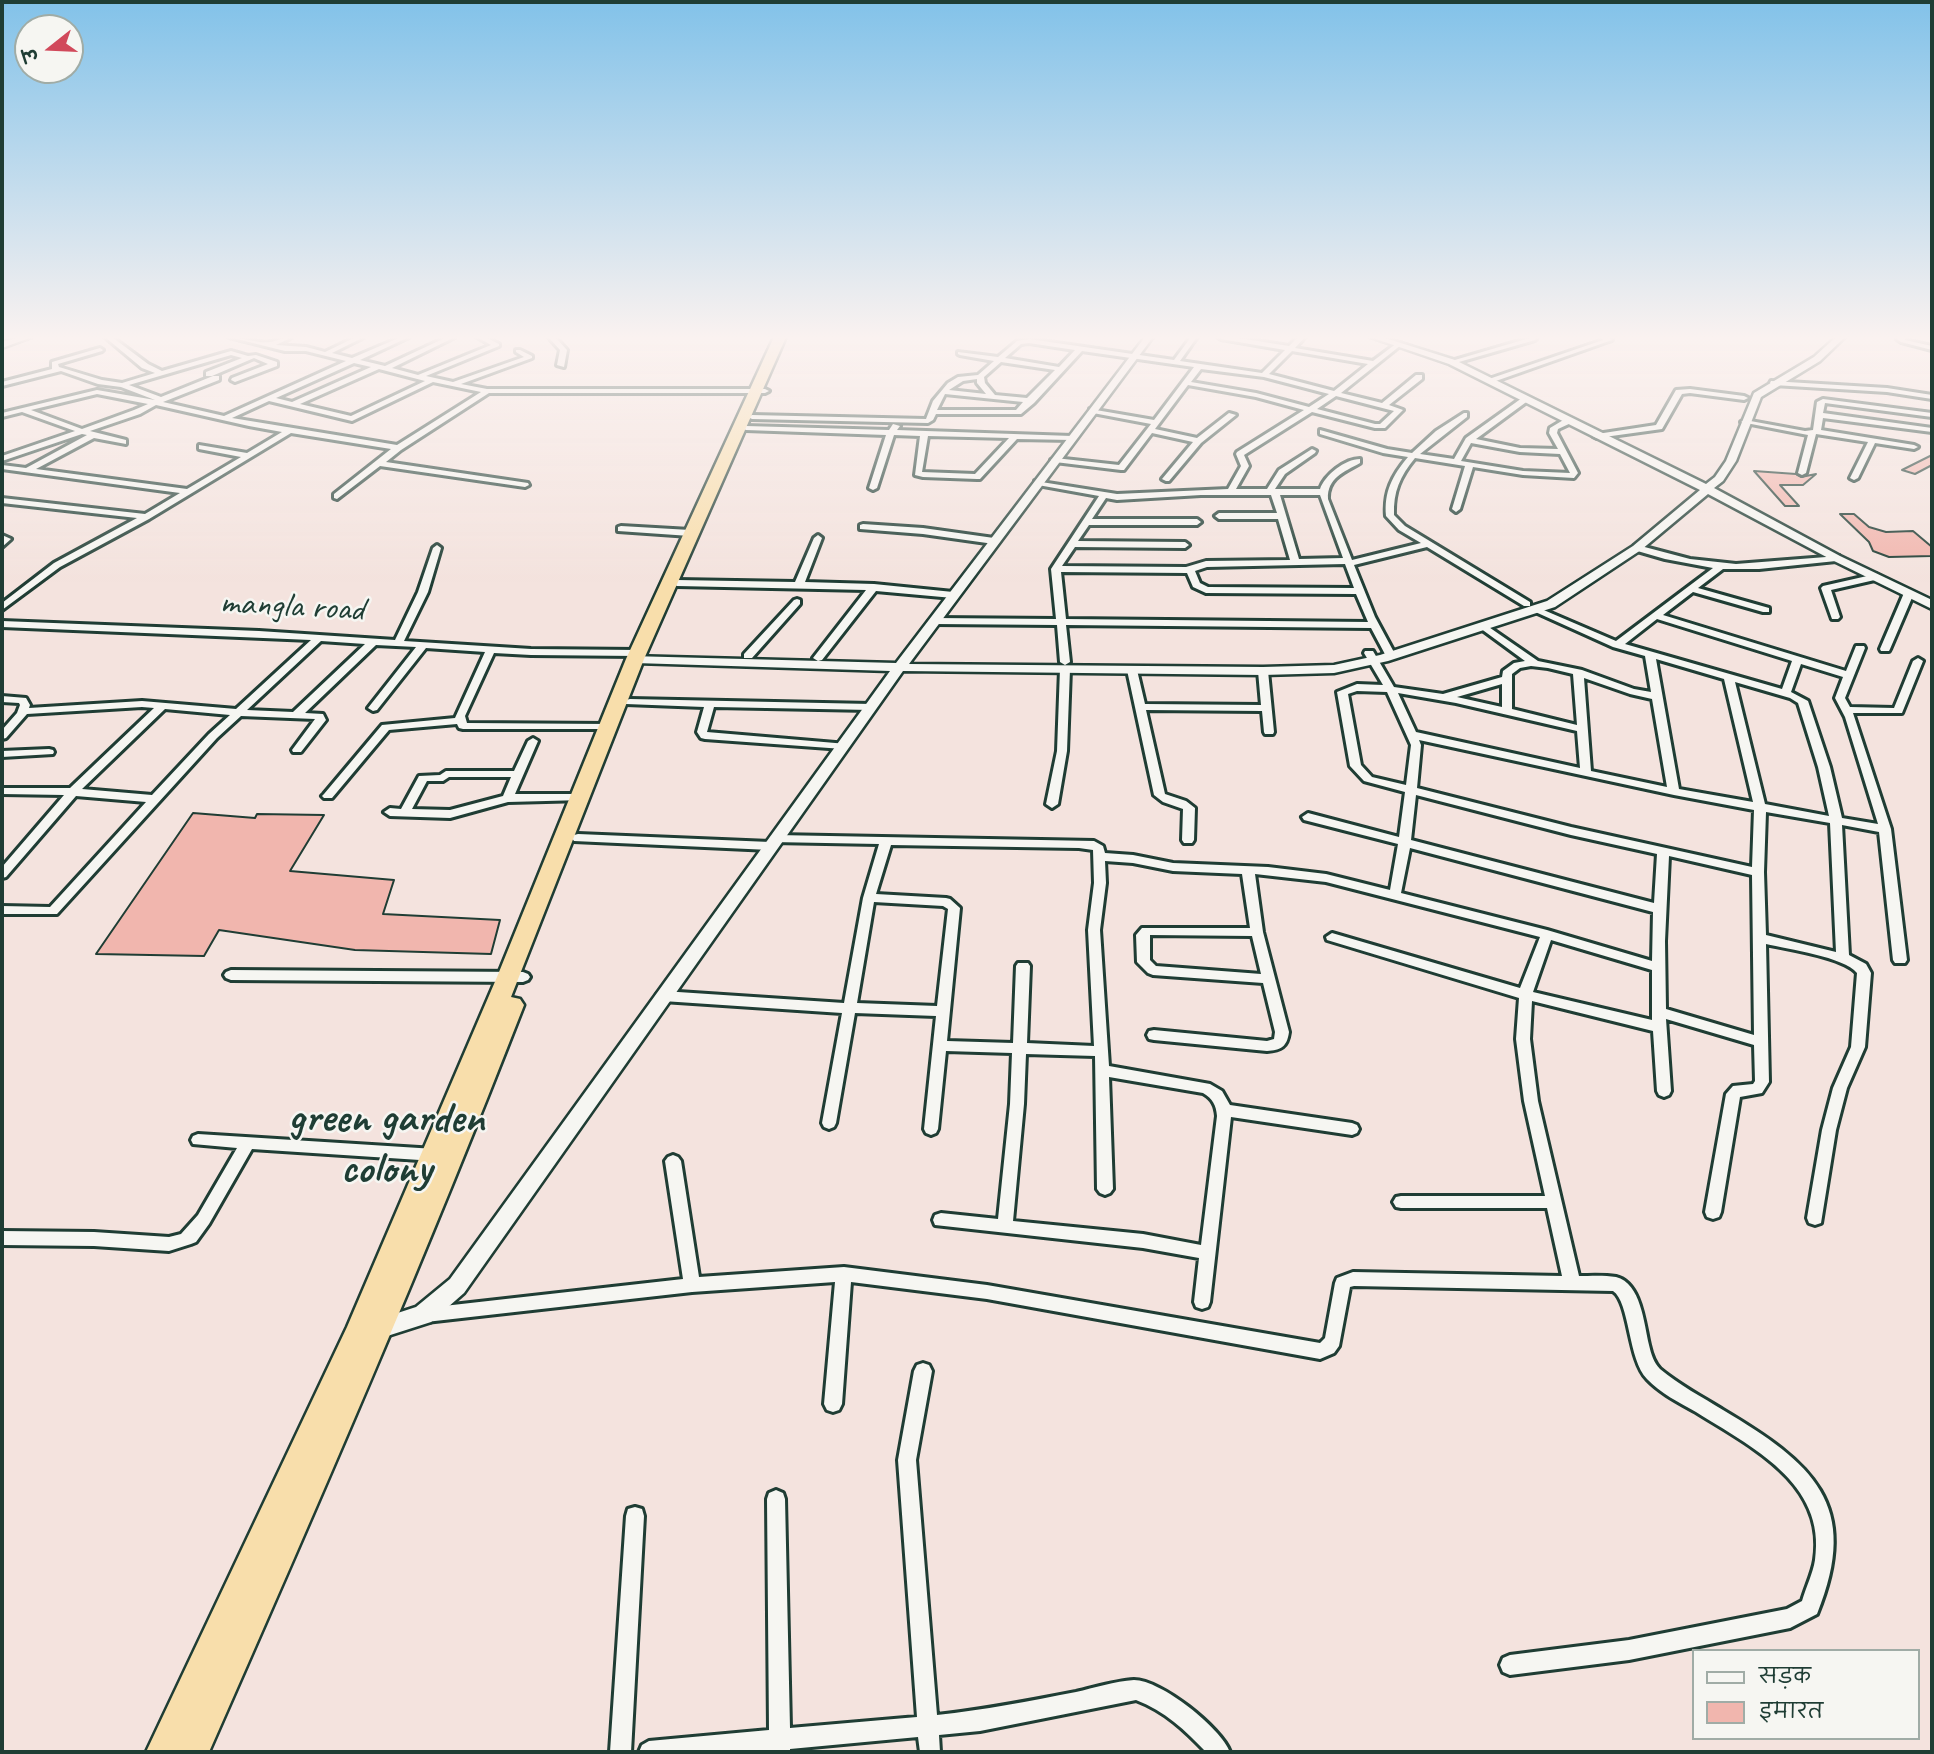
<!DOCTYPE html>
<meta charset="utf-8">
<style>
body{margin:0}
#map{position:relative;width:1934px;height:1754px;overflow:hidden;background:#f4e3de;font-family:Caveat,"Playpen Sans Deva",sans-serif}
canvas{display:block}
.frame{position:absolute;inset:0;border:4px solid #1f3d34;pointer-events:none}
.legend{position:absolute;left:1692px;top:1649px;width:228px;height:91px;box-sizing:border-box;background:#f6f6f2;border:2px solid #a0aca6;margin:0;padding:9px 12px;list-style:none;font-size:21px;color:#1f3d34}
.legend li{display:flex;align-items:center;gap:14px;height:35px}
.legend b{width:35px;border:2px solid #a0aca6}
.north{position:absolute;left:14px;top:14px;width:70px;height:70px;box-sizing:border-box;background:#f6f6f2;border:2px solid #a0aca6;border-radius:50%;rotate:252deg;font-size:19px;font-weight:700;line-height:28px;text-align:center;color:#1f3d34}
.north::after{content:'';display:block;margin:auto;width:24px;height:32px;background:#d1495b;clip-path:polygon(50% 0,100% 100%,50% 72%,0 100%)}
</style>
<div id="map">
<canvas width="1934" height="1754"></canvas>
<div class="frame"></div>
<ul class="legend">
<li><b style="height:9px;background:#f6f6f2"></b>सड़क</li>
<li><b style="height:19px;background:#f1b6ae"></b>इमारत</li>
</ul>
<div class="north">उ</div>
</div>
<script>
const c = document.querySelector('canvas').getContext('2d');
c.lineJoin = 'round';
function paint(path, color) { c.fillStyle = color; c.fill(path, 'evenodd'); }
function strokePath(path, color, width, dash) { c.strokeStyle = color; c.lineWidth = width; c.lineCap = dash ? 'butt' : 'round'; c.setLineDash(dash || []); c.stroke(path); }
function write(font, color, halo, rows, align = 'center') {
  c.font = font + ' Caveat,sans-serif'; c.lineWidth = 5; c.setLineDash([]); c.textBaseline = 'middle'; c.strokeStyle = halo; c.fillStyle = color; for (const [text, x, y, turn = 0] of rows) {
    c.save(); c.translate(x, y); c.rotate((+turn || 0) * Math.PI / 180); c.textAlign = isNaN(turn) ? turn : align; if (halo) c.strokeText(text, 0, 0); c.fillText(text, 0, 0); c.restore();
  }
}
const building = new Path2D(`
 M1932,455v10l-17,9 -13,-4z
 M1754,471l42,3 5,3 15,-3 -13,11h-23l19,21h-14z
 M1840,514h14l15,13 17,5 27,-1 19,16v9l-43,1 -16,-6 -4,-9z
 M193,813l62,5 2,-4 67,1 -34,56 104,9 -11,34 117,6 -9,34 -136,-4 -136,-20 -15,26 -108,-2z`);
const street = new Path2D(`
 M105,337h7l36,27 14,7 69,-20 17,5 8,-1 21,7v4l-42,16 -4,-2 1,-2 36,-14 -14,-6 -42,18h-6v-4l36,-14 -11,-3 -102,30 32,12 52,-21h6v4l-56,22 61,14 122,-55 -40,-10h-21l-56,-14c12,0 30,7 41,5 8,-1 13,-5 22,-5l-16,8 30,2 19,5 31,-15h8l-32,16 20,5 49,-21h8l-49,23 25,6 62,-29h8l-63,31 26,7 73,-30 -14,-8h8l14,7v2l-73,30 27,6 71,-25 -8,-5v-2h4l12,6v2l-71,26 26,5h278l4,2 -4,2h-276l-88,57 -15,12 142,21 1,2 -4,2 -145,-21 -43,33 -3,-1v-4l57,-45 -100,-16 -142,86 -89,48 -58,43v-7l52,-40 83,-45 -135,-15v-5l143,16 35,-21 -178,-24v-4l24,3 61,-33 -5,-1 -80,27v-5l73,-25 -53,-19 -20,5v-4l95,-23 58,10 -34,-13 -23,-3 -37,-13 -59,15v-4l50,-13v-7l48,-14 3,2 -1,1 -44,13 1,3 43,13 20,3 33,-10 -13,-5zM354,363l17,4 -79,35 -16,-4zM379,369l46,12 -74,35 -51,-12zM433,382l48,10 -84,53 -165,-27 37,-17 83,20zM97,394l51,10 -14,6 -52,19 -51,-19zM156,405l93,21 33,6 -35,21 -48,-8v4l42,8 -54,32 -151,-20 58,-31 32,6v-4l-36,-9 50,-17z
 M549,337h6l12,13 -3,17 -7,-2 3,-15 -10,-11z
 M1191,337h6l-17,24 82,12 23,-23 -64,-11 -3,-2h14l57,9 9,-9h7l-10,11 78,13 24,-18h4v2l-60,48 41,10 34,-28h6v4l-33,26 14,5 -18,18h-10l-63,-16 -68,43 5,11 -13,23h31l12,-19 33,-21 4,2 -1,2 -30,21 -10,15h45c5,-14 25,-30 40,-30v4c-16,9 -33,15 -32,36l24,61 69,-17 -22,-13 -13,-14c-2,-24 6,-40 22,-59l-25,-4 -63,-19v-4l67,19 25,4 24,-22 28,-18h3v4l-47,37 34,5 12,-21 56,-40 7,2 -53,39 44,9 38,1 -9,-16 1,-5 15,-9h6v4l-13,6 -1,4 21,40 -4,5 -51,-3 -50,-8 -13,42 -4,3 -4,-3 13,-43 -50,-8c-15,18 -22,34 -21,57l11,11 125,76v4h-6l-97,-59 -73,18 21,52 21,39 -1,2h-8l-16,-30 -305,-3 4,37 -5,3 -5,-3 -3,-37 -123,-1 -5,-3 5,-3 122,1 -5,-50 48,-73 -61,-11h-3v-4l82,13 111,-5 13,-23 -5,-12 1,-2 67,-42 -48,-13 -68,-12 -33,44 42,9 32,-25 7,2 -35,28 -32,38h-3l-4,-2 31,-37 -41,-9 -28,37h-3l-66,-8 -4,-2 4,-2 64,7 32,-41 -58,-11h-3v-4l64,11 40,-53 -112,-16 -48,52 -13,11h-85l-3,6 -5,3 -176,-4 -4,-2 4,-2 174,4 7,-18 15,-18 10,-6 20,-2 16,-14 -34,-6 -2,-1v-2l40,5 19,-16 12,-2 145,21zM1029,343l46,7 -16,17 -54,-9 16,-14zM1292,351l76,13 -34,27 -65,-17zM1001,362l54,8 -28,28 -32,-3 -10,-12 -1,-6zM1201,369l63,8 65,17 -20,13 -53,-14 -65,-11zM977,379v4l9,11 -37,-4 14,-9zM945,394l78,8 -7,8h-79zM1336,396l58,15 -14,13h-5l-58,-15zM1471,443l49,9 40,2 10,19 -47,-2 -62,-10zM1201,495h70l6,18h-58l-4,3 4,3h59l12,41 -84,1 -20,6 -124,-1 13,-19 110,1 4,-3 -4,-3 -107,-1 11,-16h108l4,-3 -4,-3h-105l14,-21 11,2zM1280,495h40l23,63 -44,1zM1345,564l9,24 -146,-1 -8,-4 -5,-12 12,-4zM1061,572l126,1 6,14 13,6 150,1 12,28 -302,-3z
 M1533,337l3,2 -1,1 -83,24 -4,-2z
 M1600,337h8l4,3 -119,42 -7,-2 117,-40z
 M1898,337h7v3l27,6v4l-31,-8 -4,-3z
 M1771,381l116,7 45,7v4l-45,-7 -113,-7 -4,-2z
 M1690,389l54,7 4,2 -4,2 -54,-7 -8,1 -20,35 -65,9 -4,-2 4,-2 59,-9 20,-35z
 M1823,399l109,14v4l-107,-14 -2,10 109,15v4l-109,-14 -2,12 93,15 4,2 -4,2 -39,-6 -17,35 -4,2 -4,-2 18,-36 -52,-8 -10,39 -4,2 -4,-2 10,-38 -67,-13 4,-2 60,11 8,-1 4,-28z
 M893,424l7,2 -3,4 175,6 4,2 -4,2 -55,-1 -37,40h-3l-54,-2 -8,-2 5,-39 -26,-1 -17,53 -4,2 -4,-2 17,-53 -140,-5 -4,-2 4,-2 143,4zM928,436l81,2 -34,36 -53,-2z
 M863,524l60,4 71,10 4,3 -4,3 -71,-10 -63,-5v-4z
 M621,526l69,4 4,3 -4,3 -72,-5v-4z
 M2,535l9,4 -9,8z
 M818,535l4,3 -17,44 69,2 79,8 5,3 -5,3 -77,-7 -54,69 -4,1 -5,-3 53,-68 -189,-4 -5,-3 5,-3 118,2 19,-44z
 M437,545l4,3 -13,44 -24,49 127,8 106,1 5,3 -5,3 -106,-1 -37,-2 -29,63 2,7 141,1 4,1 1,2 -1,2h-149l-4,-1 -2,-4 -68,6 -57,68h-8l-2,-2 2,-2 58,-69 73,-7 30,-66 -59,-4 -49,62 -4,1 -5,-3 48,-61 -40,-2 -71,68 18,1 3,6 -25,32h-8l-1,-2 23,-31 -74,-3 -24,22 -160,176h-55v-8l48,1 96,-105 -70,-6 -70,81 -4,1v-11l62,-72 -62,-1v-6h68l84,-80 -12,-1 -115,7 -21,24 -4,1v-9l15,-17 3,-8 -1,-2 -17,-1v-6l24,2 4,7 -1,3 113,-7 94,8 75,-69 -309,-13v-6l257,10 136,9 23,-48 15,-44zM321,641l44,3 -72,68 -46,-2zM165,709l65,6 -21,19 -57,61 -70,-6z
 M1637,545l53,14 46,5 103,-8v4l-3,1 -77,8h-36l-25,19 71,20v4h-6l-70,-20 -30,23 183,56 10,-25h8l1,2 -20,50 5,9 44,1 19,-47 5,-3 5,3 -21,52h-49l38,116 16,131 -2,3h-10l-2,-3 -14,-128 -37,-7 7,130 17,9 5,9 -6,74 -18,41 -11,42 -15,93 -6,2 -6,-2 -2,-5 15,-88 11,-42 18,-41 6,-74c-13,-16 -69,-24 -91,-29l3,138 -7,11 -22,4 -19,115 -2,5 -6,2 -6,-2 -2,-5 21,-118 7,-8 20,-2 2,-3 -1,-36 -88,-26 5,72 -2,4 -5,2 -5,-2 -2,-4 -4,-60 -121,-30 -2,38 8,62 41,175c11,0 25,-1 37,1 25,6 28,47 33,68 2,9 5,18 11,24 19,16 42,28 63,41 89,53 139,94 94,204l-27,14 -161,32 -119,15 -7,-3 -3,-7 3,-7 7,-3 119,-15 158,-31 15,-8c4,-14 11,-28 13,-41 12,-77 -65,-114 -119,-148 -16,-9 -36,-19 -49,-33 -19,-19 -17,-77 -34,-88l-259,-5 -4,1 -11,59 -5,7 -14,6 -333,-60 -136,-17 -9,122 -3,6 -6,2 -6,-2 -3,-6 11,-122 -143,10 -266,30 -6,-2 -2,-5 2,-5 6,-2 257,-29 -18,-118 3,-4 5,-2 5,2 3,4 18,116 145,-10 143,18 333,58 5,-5 10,-55 2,-5 16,-6 209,4 -15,-68h-146l-5,-1 -3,-5 3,-5 5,-1h144l-21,-95 -8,-62 3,-41 -192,-58 -1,-3 6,-4 188,55 20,-51 -214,-55 -71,-8 8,58 26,100c-2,15 -8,18 -22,19l-113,-11 -5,-1 -2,-4 2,-4 5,-1 113,11 7,-2 1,-7 -12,-49 -110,-8 -5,-2 -11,-11 -1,-27 6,-7h108l-8,-54 -69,-3 -40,-8 -28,-2 1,22 -6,47 9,136 101,18 12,7 8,14 122,18 5,2 2,4 -2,4 -5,2 -121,-18 -21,185 -2,5 -6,2 -6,-2 -2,-5 5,-44 -56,-10 -208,-23 -2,-5 2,-5 6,-2 57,6 12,-115 2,-51 -66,-2 -8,78 -2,4 -5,2 -5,-2 -2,-4 12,-113 -81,-3 -19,110 -2,4 -5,2 -5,-2 -2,-4 20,-110 -179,-12 -5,-2 -2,-3 2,-3 5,-2 181,12 19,-105 16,-54 -107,-2 -2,-3 6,-4 318,6 9,5 2,7 28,2 40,8 95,4 58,7 64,16 8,-46 -94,-24 -2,-3 6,-4 91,24 6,-45 -41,-11 -14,-15 -13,-74 20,-8 26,1 -19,-32 1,-2h8l21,36 49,7 59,-17 1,-6 11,-8 11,-2 -45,-33v-4l3,-1 55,38 44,9 52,19 17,3 -6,-36 -32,-9 -82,-37 5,-3 3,1 77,33 97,-73 -48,-9 -31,-9v-4zM1657,619l135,42 -10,28 -157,-45zM1656,659l68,20 29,123 -74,-13zM1801,664l42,13 -8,21 10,19 33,107 -36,-6 -12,-51 -22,-66 -17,-9zM1531,666l17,2 25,6 4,51 -65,-16v-35l8,-6zM1584,678l46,16 22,5 15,88 -76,-16zM1735,682l55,16 8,5 20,64 11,49 -64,-12zM1502,684v23l-45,-10zM1357,691l30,1 24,53 -5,40 -34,-8 -11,-12 -13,-71zM1398,693l58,10 121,28 3,37 -164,-36zM1419,740l255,55 80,15 -2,57 -181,-40 -154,-39 4,-43zM1416,795l155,40 86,19 -3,49 -243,-63zM1766,812l64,11 6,129 -70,-17 -2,-63zM891,845l188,3 14,2 1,33 -6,47 6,116 -67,-3 3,-77 -2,-3h-10l-2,3 -3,77 -66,-2 13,-133 -10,-9 -4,-1 -70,-4zM1410,848l243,64 -1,49 -105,-31 -146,-37zM1669,856l83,19 2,160 -88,-26 -1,-68zM874,902l69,4 5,3 -11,97 -80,-3zM1150,935l102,1 9,38 -105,-8 -6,-6zM1551,940l101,30v50l-119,-28zM1026,1054l69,2 2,133 3,4 5,2 5,-2 3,-4 -4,-112 94,16c10,6 13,12 14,23l-16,129 -58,-11 -130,-13 11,-117z
 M1876,574l5,3 -2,2 -48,11 9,27 -2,2h-6l-11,-31 2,-2z
 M1909,590l5,3 -24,56 -1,2h-8l-1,-2 24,-56z
 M797,599l3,1v4l-48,54h-8v-4l50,-54z
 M1065,666l5,3 -3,82 -9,53 -6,4 -6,-4 11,-53 3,-82z
 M1132,667l5,3 8,34 116,1 -3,-34 5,-3 5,3 6,61 -1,2h-8l-1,-2 -2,-21 -116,-1 19,84 21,7 9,7 -1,32 -2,3h-8l-2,-3 1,-31 -20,-7 -9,-7 -27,-125z
 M630,699l241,5 5,3 -5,3 -157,-3 -7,25 140,12 1,2 -5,3 -138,-10 -4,-1 -4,-6 7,-25 -78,-3 -1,-2 1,-2z
 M533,738l5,3 -23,53h65l6,4 -2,2 -76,2 -58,16 -60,-2 -6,-4 6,-4 11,1 18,-33 21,-1 6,-4h68l14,-30zM449,777h62l-8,19 -53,14 -38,-1 15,-28h16z
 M49,749l4,1 1,2 -1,2 -51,3v-6z
 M578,834l192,8 6,4 -6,4 -196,-9 -2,-3 2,-3z
 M231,970l292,2 5,2 2,3 -2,3 -5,2 -292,-2 -5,-2 -2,-3 2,-3z
 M198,1134l237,15 5,2 3,4 -3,4 -5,2 -183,-12 -43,75 -13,18 -5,2 -22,7 -75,-5 -92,-1v-14l92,1 75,5 12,-3 17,-19 39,-67 -44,-4 -2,-4 2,-4z
 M923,1363l6,2 3,6 -16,89 21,255c47,-5 93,-14 139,-23 18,-4 39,-11 58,-12 27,0 87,48 96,72h-24c-21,-22 -41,-41 -70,-52l-156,31 -41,4 1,17h-20l-2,-15 -128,12v3h-151l3,-7 7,-4 120,-11 -2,-231 2,-6 7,-3 7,3 2,6 5,229 127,-11 -19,-257 16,-89 3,-6z
 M635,1507l7,2 2,7 -13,236h-21l16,-236 2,-7z`);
const secondary = new Path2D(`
 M20,337h12l-30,11v-6z
 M1145,337h8l-244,327 354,3 71,-2 46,-10 167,-54 86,-55 67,-56 -251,-126 -79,-27h12l73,23 251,124 9,-7 11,-16 28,-68 60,-36 22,-20h9l-25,24 -59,36 -25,64 -13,20 -9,7 126,68 92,44v9l-100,-49 -124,-66 -67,56 -86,57 -167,54 -54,12 -71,2 -360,-4 -439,622 -33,29 -50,16 -8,-3 -3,-7 3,-7 43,-14 34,-28 440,-608 -255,-8 -6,-4 1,-3 266,7z`);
const highway = new Path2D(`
 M774,337h12l-142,322 -133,338 9,2 4,6c-98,252 -206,500 -315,747h-63l201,-425 150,-350 129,-318z`);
const streetNames = [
 ["mangla road",292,607,3]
];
const nearNeighbourhoodnames = [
 ["green garden",386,1119],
 ["colony",386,1170]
];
paint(building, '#f1b6ae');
strokePath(building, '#1f3d34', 2);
strokePath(street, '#1f3d34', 6);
strokePath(secondary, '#1f3d34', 5);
strokePath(highway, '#1f3d34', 5);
paint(street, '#f6f6f2');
paint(secondary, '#f6f6f2');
paint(highway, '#f8deab');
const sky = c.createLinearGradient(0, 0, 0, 582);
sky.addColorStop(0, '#82c2e9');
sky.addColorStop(0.58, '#faf2f0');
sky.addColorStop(1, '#faf2f000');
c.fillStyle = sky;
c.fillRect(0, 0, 1934, 582);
write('35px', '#1f3d34', '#f6f6f2', streetNames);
write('bold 44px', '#1f3d34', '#f6f6f2', nearNeighbourhoodnames);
</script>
